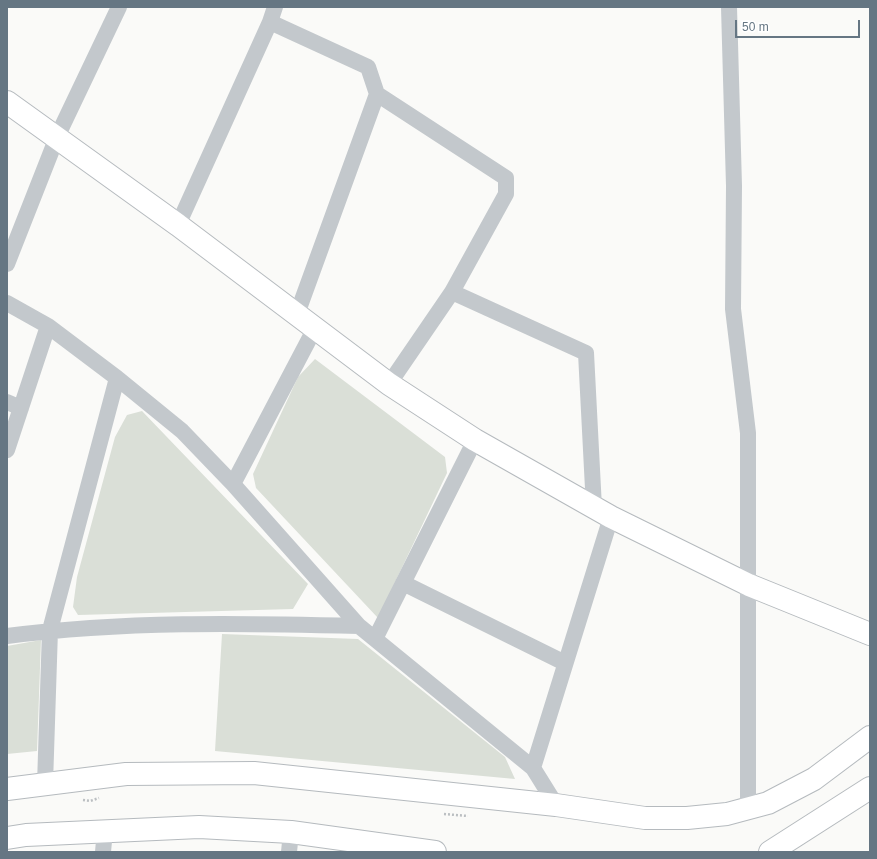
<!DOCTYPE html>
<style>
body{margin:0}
#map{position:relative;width:877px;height:859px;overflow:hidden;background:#fafaf8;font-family:Arial,sans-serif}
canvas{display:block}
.frame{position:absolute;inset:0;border:8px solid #657683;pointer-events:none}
.scale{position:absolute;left:735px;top:20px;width:125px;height:18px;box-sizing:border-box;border:2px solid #657683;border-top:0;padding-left:5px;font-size:12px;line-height:14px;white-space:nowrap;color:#657683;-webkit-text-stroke:3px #fff;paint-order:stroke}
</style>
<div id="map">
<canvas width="877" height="859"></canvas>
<div class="frame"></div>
<div class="scale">50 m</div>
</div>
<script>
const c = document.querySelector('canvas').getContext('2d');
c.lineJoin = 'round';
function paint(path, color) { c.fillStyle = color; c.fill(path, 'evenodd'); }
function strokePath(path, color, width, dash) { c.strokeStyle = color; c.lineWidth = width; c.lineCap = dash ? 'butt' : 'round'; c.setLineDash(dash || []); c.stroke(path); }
const green = new Path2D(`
 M315,359l130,98 2,16 -69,145 -122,-130 -3,-14 45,-97z
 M142,411l166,173 -15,25 -215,6 -5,-8 4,-30 38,-140 12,-22z
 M222,634l136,5 147,118 10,22 -300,-28z
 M41,640l-4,111 -30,3v-108z`);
const path = new Path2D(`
 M83,800l7,1 9,-3
 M444,814l24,2`);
const minor = new Path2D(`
 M729,7l5,179 -1,123 15,124v376
 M270,22l98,45 9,27 -80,220
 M377,94l129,84v16l-54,98 -63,92
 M178,225l92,-203 5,-15
 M7,264l50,-127 62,-130
 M452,292l134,61 8,155
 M7,303l41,23 69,52 65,53 51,53 126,142 174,142 23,37
 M7,402l14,6
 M7,450l41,-124
 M233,484l82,-156
 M403,583l162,80
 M7,636c117,-15 234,-13 352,-10
 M375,639l100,-199
 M533,768l78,-251
 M45,784l5,-154 67,-252
 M103,852l2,-22
 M289,852l2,-20`);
const primary = new Path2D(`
 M7,102l171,123 211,159 86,56 136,77 138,68 121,49
 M7,789l119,-15 128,-1 302,32 89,13h42l40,-4 41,-11 46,-24 56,-42
 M7,838l19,-3 173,-8 92,5 144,20
 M770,852l100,-64`);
paint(green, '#dadfd7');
strokePath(primary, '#b5babe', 24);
strokePath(path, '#bbbfc2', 2.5, [2, 2]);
strokePath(minor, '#c3c8cc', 16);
strokePath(primary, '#fff', 22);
</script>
